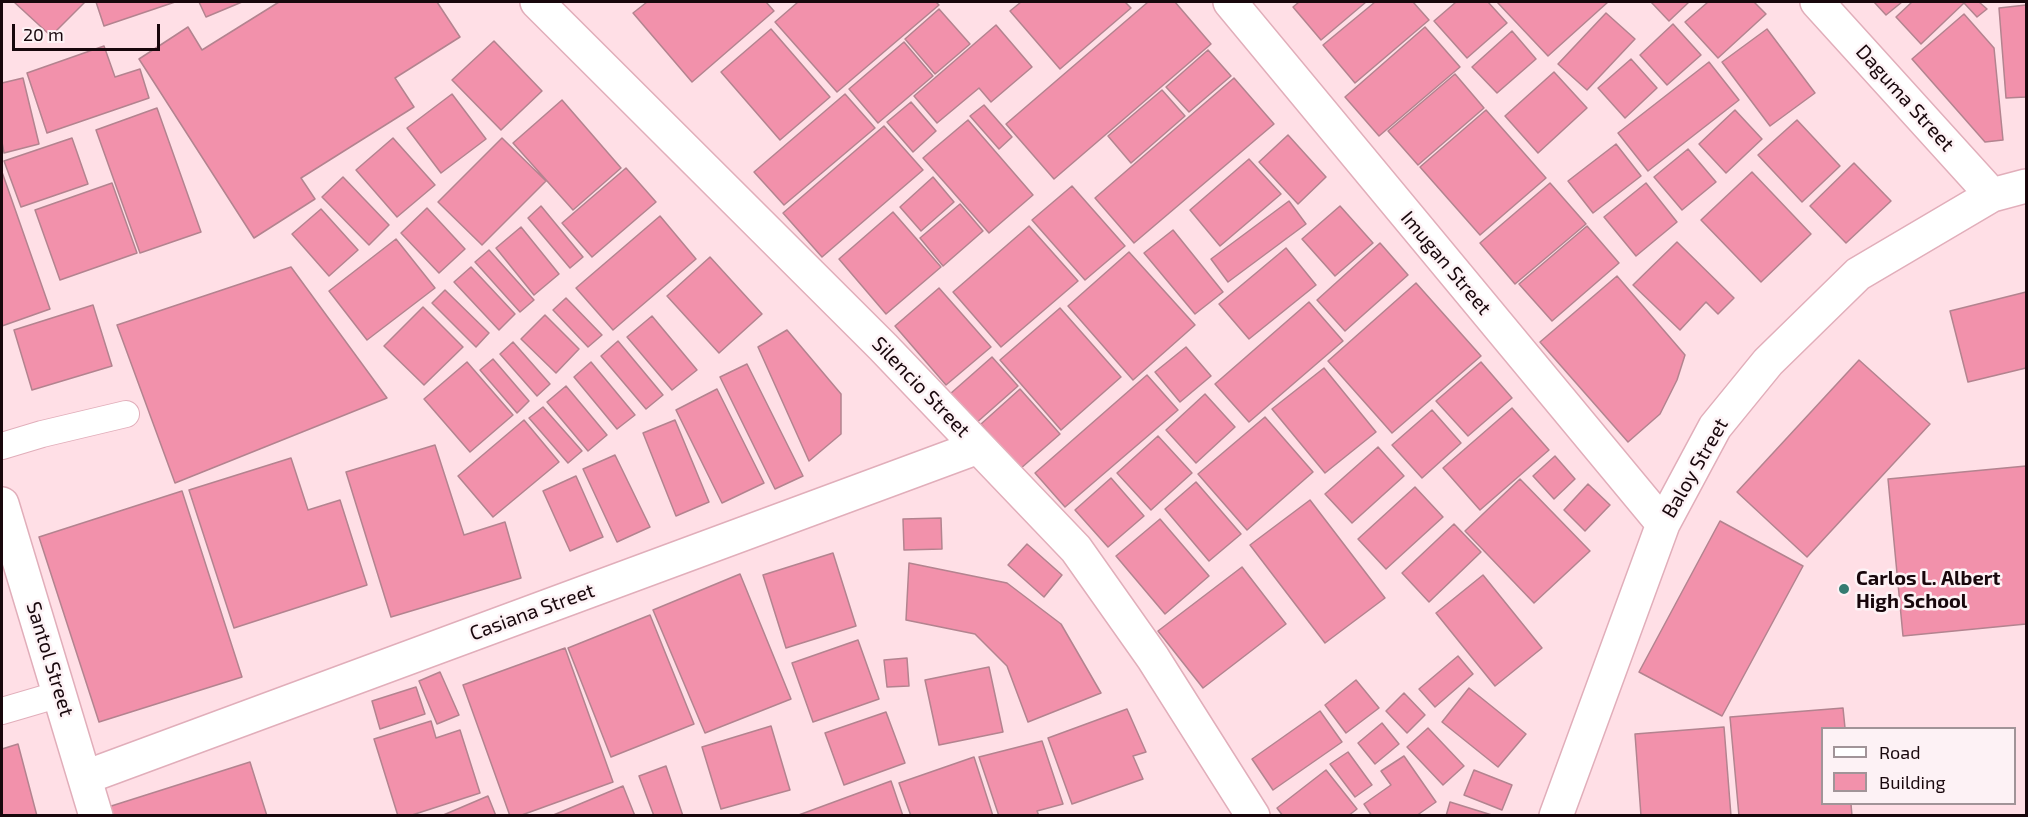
<!DOCTYPE html>
<style>
body{margin:0}
#map{position:relative;width:2028px;height:817px;overflow:hidden;background:#ffdfe6;font-family:"Exo 2",sans-serif}
canvas{display:block}
.frame{position:absolute;inset:0;border:3px solid #18070c;pointer-events:none}
.legend{position:absolute;left:1821px;top:727px;width:195px;height:78px;box-sizing:border-box;background:#fdf2f5;border:2px solid #a19498;margin:0;padding:8px 10px;list-style:none;font-size:18px;color:#18070c}
.legend li{display:flex;align-items:center;gap:12px;height:30px}
.legend b{width:30px;border:2px solid #a19498}
.scale{position:absolute;left:12px;top:24px;width:148px;height:27px;box-sizing:border-box;border:3px solid #18070c;border-top:0;padding-left:8px;font-size:18px;line-height:21px;white-space:nowrap;color:#18070c;-webkit-text-stroke:4px #fdf2f5;paint-order:stroke}
</style>
<div id="map">
<canvas width="2028" height="817"></canvas>
<div class="frame"></div>
<ul class="legend">
<li><b style="height:8px;background:#fff"></b>Road</li>
<li><b style="height:16px;background:#f291ab"></b>Building</li>
</ul>
<div class="scale">20 m</div>
</div>
<script>
const c = document.querySelector('canvas').getContext('2d');
c.lineJoin = 'round';
function paint(path, color) { c.fillStyle = color; c.fill(path, 'evenodd'); }
function strokePath(path, color, width, dash) { c.strokeStyle = color; c.lineWidth = width; c.lineCap = dash ? 'butt' : 'round'; c.setLineDash(dash || []); c.stroke(path); }
function write(font, color, halo, rows, align = 'center') {
  c.font = font + ' "Exo 2",sans-serif'; c.lineWidth = 5; c.setLineDash([]); c.textBaseline = 'middle'; c.strokeStyle = halo; c.fillStyle = color; for (const [text, x, y, turn = 0] of rows) {
    c.save(); c.translate(x, y); c.rotate((+turn || 0) * Math.PI / 180); c.textAlign = isNaN(turn) ? turn : align; if (halo) c.strokeText(text, 0, 0); c.fillText(text, 0, 0); c.restore();
  }
}
const building = new Path2D(`
 M14,2h71l-34,34z
 M96,2h79l-71,24z
 M199,2h43l-36,15z
 M279,2h158l23,35 -65,41 19,29 -113,71 14,21 -61,39 -115,-179 49,-32 14,23z
 M647,2h119l8,9 -82,71 -59,-69z
 M798,2h138l3,3 -102,87 -62,-70z
 M1021,2h104l6,6 -71,61 -50,-58z
 M1148,2h27l36,42 -157,135 -48,-55z
 M1299,2h67l-45,38 -28,-33z
 M1375,2h38l16,18 -74,63 -32,-38z
 M1456,2h32l19,21 -40,35 -33,-37z
 M1497,2h111l-60,54z
 M1651,2h38l-20,19z
 M1708,2h46l12,12 -48,44 -33,-36z
 M1874,2h28l-16,13z
 M1912,2h67l8,7 -10,8 -13,-14 -43,41 -25,-27z
 M2026,5v92l-20,1 -7,-90z
 M939,9l31,35 -35,30 -30,-35z
 M1606,13l29,26 -48,51 -29,-26z
 M1964,14l30,34 9,92 -18,2 -73,-83z
 M1673,24l28,31 -34,30 -27,-30z
 M996,25l36,42 -41,35 -12,-14 -42,35 -23,-27z
 M1425,27l35,40 -81,69 -34,-39z
 M771,29l59,68 -50,43 -59,-68z
 M1767,29l48,64 -45,33 -48,-64z
 M1512,31l24,28 -39,34 -25,-26z
 M494,41l48,50 -41,39 -49,-50z
 M904,42l29,34 -55,47 -29,-34z
 M104,46l11,31 25,-8 9,29 -102,35 -20,-60z
 M1208,50l23,26 -42,36 -23,-25z
 M1631,59l26,29 -32,30 -27,-30z
 M1709,62l30,38 -91,71 -30,-38z
 M1554,72l33,36 -49,45 -33,-37z
 M1455,74l29,34 -66,57 -30,-34z
 M23,78l16,66 -35,9 -2,-11v-59z
 M1234,78l40,46 -140,119 -39,-45z
 M1162,90l23,26 -54,47 -23,-27z
 M452,94l34,45 -45,34 -34,-45z
 M845,94l30,34 -91,77 -30,-33z
 M562,100l59,68 -48,42 -60,-67z
 M911,102l25,29 -23,21 -26,-30z
 M984,105l28,32 -13,12 -29,-33z
 M157,108l44,124 -61,21 -44,-123z
 M1486,110l60,68 -66,57 -60,-68z
 M1735,110l27,29 -36,34 -27,-29z
 M968,120l65,75 -44,38 -66,-75z
 M1797,120l43,46 -38,36 -44,-47z
 M884,126l39,44 -101,87 -39,-44z
 M1288,135l38,42 -28,27 -39,-42z
 M72,138l16,46 -67,23 -17,-46z
 M393,138l42,47 -38,32 -41,-47z
 M502,138l44,43 -64,64 -44,-43z
 M1616,144l25,32 -48,37 -25,-32z
 M1688,149l28,33 -34,28 -28,-33z
 M1249,159l32,35 -61,52 -30,-36z
 M1854,163l37,38 -45,42 -36,-37z
 M626,168l30,34 -64,55 -30,-34z
 M2,172l48,137 -48,17z
 M1752,172l59,62 -50,48 -60,-62z
 M343,177l46,48 -20,20 -47,-48z
 M933,177l21,25 -33,29 -21,-24z
 M112,183l25,70 -77,27 -25,-70z
 M1550,183l36,41 -71,60 -35,-41z
 M1646,183l31,39 -41,34 -32,-39z
 M1072,186l53,60 -40,34 -53,-60z
 M1289,201l17,23 -78,58 -17,-23z
 M960,204l23,27 -40,35 -23,-28z
 M541,206l42,51 -13,11 -42,-50z
 M1340,206l33,37 -38,33 -33,-37z
 M427,208l38,41 -26,24 -38,-40z
 M321,209l37,41 -29,26 -37,-42z
 M893,212l48,55 -55,47 -47,-55z
 M660,216l36,43 -83,71 -37,-42z
 M1029,226l49,55 -77,66 -48,-55z
 M1587,226l32,37 -67,58 -33,-37z
 M521,227l38,47 -25,21 -38,-47z
 M1173,230l50,62 -28,22 -51,-61z
 M396,239l39,49 -68,52 -38,-49z
 M1677,242l57,56 -16,16 -12,-12 -26,28 -47,-45z
 M1380,243l28,32 -63,56 -28,-31z
 M1286,248l30,37 -67,54 -30,-35z
 M489,250l45,50 -14,12 -45,-50z
 M1129,252l66,73 -62,55 -65,-74z
 M710,257l52,57 -43,39 -52,-57z
 M291,267l96,131 -212,85 -58,-158z
 M471,267l44,47 -16,16 -45,-48z
 M1617,276l68,79 -8,25 -17,34 -32,28 -88,-100z
 M1416,283l65,73 -89,77 -64,-72z
 M939,288l52,59 -45,38 -51,-59z
 M445,290l44,43 -13,14 -44,-44z
 M2026,292v76l-58,14 -18,-71z
 M566,298l36,37 -14,12 -35,-37z
 M1309,302l34,39 -94,81 -34,-38z
 M93,305l19,61 -80,24 -18,-60z
 M423,307l40,40 -39,38 -40,-39z
 M1060,308l61,69 -60,53 -61,-70z
 M545,315l34,34 -23,24 -35,-34z
 M652,316l45,54 -25,20 -45,-53z
 M787,330l54,64v40l-32,27 -51,-114z
 M618,341l45,54 -17,14 -45,-53z
 M513,342l37,42 -13,12 -37,-42z
 M1186,347l25,29 -31,26 -25,-30z
 M992,357l26,29 -43,38 -25,-30z
 M493,359l36,42 -12,12 -37,-43z
 M1859,360l71,64 -123,133 -70,-65z
 M467,362l46,53 -43,37 -46,-53z
 M591,362l44,53 -18,14 -43,-52z
 M1481,362l31,36 -44,38 -32,-35z
 M747,364l56,112 -28,13 -55,-112z
 M1324,368l52,64 -51,41 -53,-64z
 M1147,375l31,35 -113,97 -30,-34z
 M566,386l41,49 -19,16 -41,-49z
 M717,389l47,94 -42,20 -46,-93z
 M1020,389l40,45 -40,35 -39,-45z
 M1205,394l30,33 -39,36 -30,-33z
 M543,407l39,44 -14,12 -39,-45z
 M1512,408l37,42 -69,60 -37,-42z
 M1432,410l29,33 -39,35 -30,-33z
 M1265,417l48,55 -66,58 -49,-56z
 M524,420l35,42 -66,55 -35,-41z
 M675,420l34,82 -33,14 -33,-83z
 M1158,436l34,37 -41,37 -34,-37z
 M435,445l29,90 41,-13 16,56 -130,39 -45,-145z
 M1378,447l26,29 -52,47 -27,-29z
 M615,455l35,72 -33,15 -34,-73z
 M1555,456l20,23 -21,20 -21,-23z
 M291,458l17,52 32,-10 27,85 -133,43 -45,-138z
 M2026,466v158l-123,12 -15,-157z
 M576,476l27,61 -33,14 -27,-60z
 M1111,478l33,38 -36,31 -33,-37z
 M1520,479l70,72 -56,52 -69,-72z
 M1196,482l45,52 -32,27 -44,-52z
 M1588,484l22,21 -25,26 -21,-21z
 M1415,487l28,30 -57,52 -28,-30z
 M182,491l60,186 -143,45 -60,-185z
 M1310,500l75,98 -60,45 -75,-98z
 M941,518l1,31 -38,1 -1,-31z
 M1160,519l49,57 -44,38 -49,-58z
 M1720,521l83,45 -81,150 -83,-44z
 M1454,524l27,28 -52,50 -27,-29z
 M1027,544l35,31 -18,22 -36,-32z
 M833,553l23,73 -70,22 -23,-73z
 M909,563l98,20 54,41 40,69 -73,29 -21,-56 -32,-32 -69,-14z
 M1242,567l44,57 -83,64 -45,-57z
 M740,574l51,125 -86,34 -52,-123z
 M1483,575l59,73 -47,38 -59,-73z
 M650,615l44,109 -83,33 -43,-109z
 M858,640l21,59 -66,23 -21,-59z
 M565,648l48,134 -94,34h-9l-47,-131z
 M1458,656l15,18 -38,33 -16,-18z
 M907,658l2,28 -22,1 -3,-27z
 M989,667l14,65 -64,13 -14,-65z
 M440,672l19,43 -22,9 -18,-43z
 M1356,680l23,28 -33,25 -21,-28z
 M416,687l9,27 -45,15 -8,-28z
 M1469,688l57,46 -28,33 -56,-45z
 M1404,693l21,22 -18,18 -21,-22z
 M1843,708l2,20h-23v76h29l1,12h-113l-9,-99z
 M1127,709l19,43 -13,4 10,23 -71,25 -24,-66z
 M1320,711l22,31 -69,48 -21,-31z
 M886,712l19,51 -61,22 -19,-52z
 M431,721l5,17 24,-8 20,63 -71,23h-11l-24,-77z
 M1382,723l17,21 -24,20 -17,-21z
 M771,726l19,64 -69,19 -19,-62z
 M1724,727l7,89h-90l-6,-82z
 M1428,728l36,38 -21,19 -36,-38z
 M1042,741l21,63 -26,7 2,5h-40l-20,-59z
 M18,744l19,72h-35v-67z
 M1348,752l24,33 -17,12 -25,-33z
 M1404,756l32,46 -20,14h-44l-8,-12 27,-19 -10,-14z
 M974,757l19,59h-82l-12,-33z
 M250,762l17,54h-159l-3,-8z
 M666,766l17,50h-29l-15,-40z
 M1326,770l31,39 -9,7h-65l-6,-8z
 M1474,770l38,15 -10,25 -38,-15z
 M891,781l12,35h-107z
 M623,786l12,30h-84z
 M488,796l8,20h-55z
 M1450,802l45,14h-49z`);
const service = new Path2D(`
 M2,446l40,-12 84,-20
 M2,711l58,-17`);
const minor = new Path2D(`
 M537,2l346,345 193,202 77,109 100,158
 M1230,2l433,522
 M1817,2l175,193
 M86,777l892,-330
 M1556,816l107,-292 52,-97 53,-65 90,-88 134,-79 34,-9`);
const tertiary = new Path2D(`
 M2,504l94,312`);
const markers = [
 [1844,589,6,"#357b71"]
];
const streetNames = [
 ["Daguma Street",1905,98,48],
 ["Imugan Street",1446,263,50],
 ["Silencio Street",921,387,46],
 ["Baloy Street",1695,468,-60],
 ["Casiana Street",532,612,-20],
 ["Santol Street",50,659,73]
];
const poiNames = [
 ["Carlos L. Albert",1856,578],
 ["High School",1856,601]
];
paint(building, '#f291ab');
strokePath(building, '#b3838f', 1.5);
strokePath(service, '#e1aeba', 28);
strokePath(minor, '#e1aeba', 36);
strokePath(tertiary, '#e1aeba', 36);
strokePath(service, '#fff', 26);
strokePath(minor, '#fff', 33);
strokePath(tertiary, '#fff', 33);
for (const [x, y, r, color] of markers) { const dot = new Path2D(); dot.arc(x, y, r, 0, 2 * Math.PI); c.fillStyle = color; c.fill(dot); strokePath(dot, '#fdf2f5', 2); }
write('20px', '#18070c', '#fdf2f5', streetNames);
write('bold 20px', '#18070c', '#fdf2f5', poiNames, 'left');
</script>
